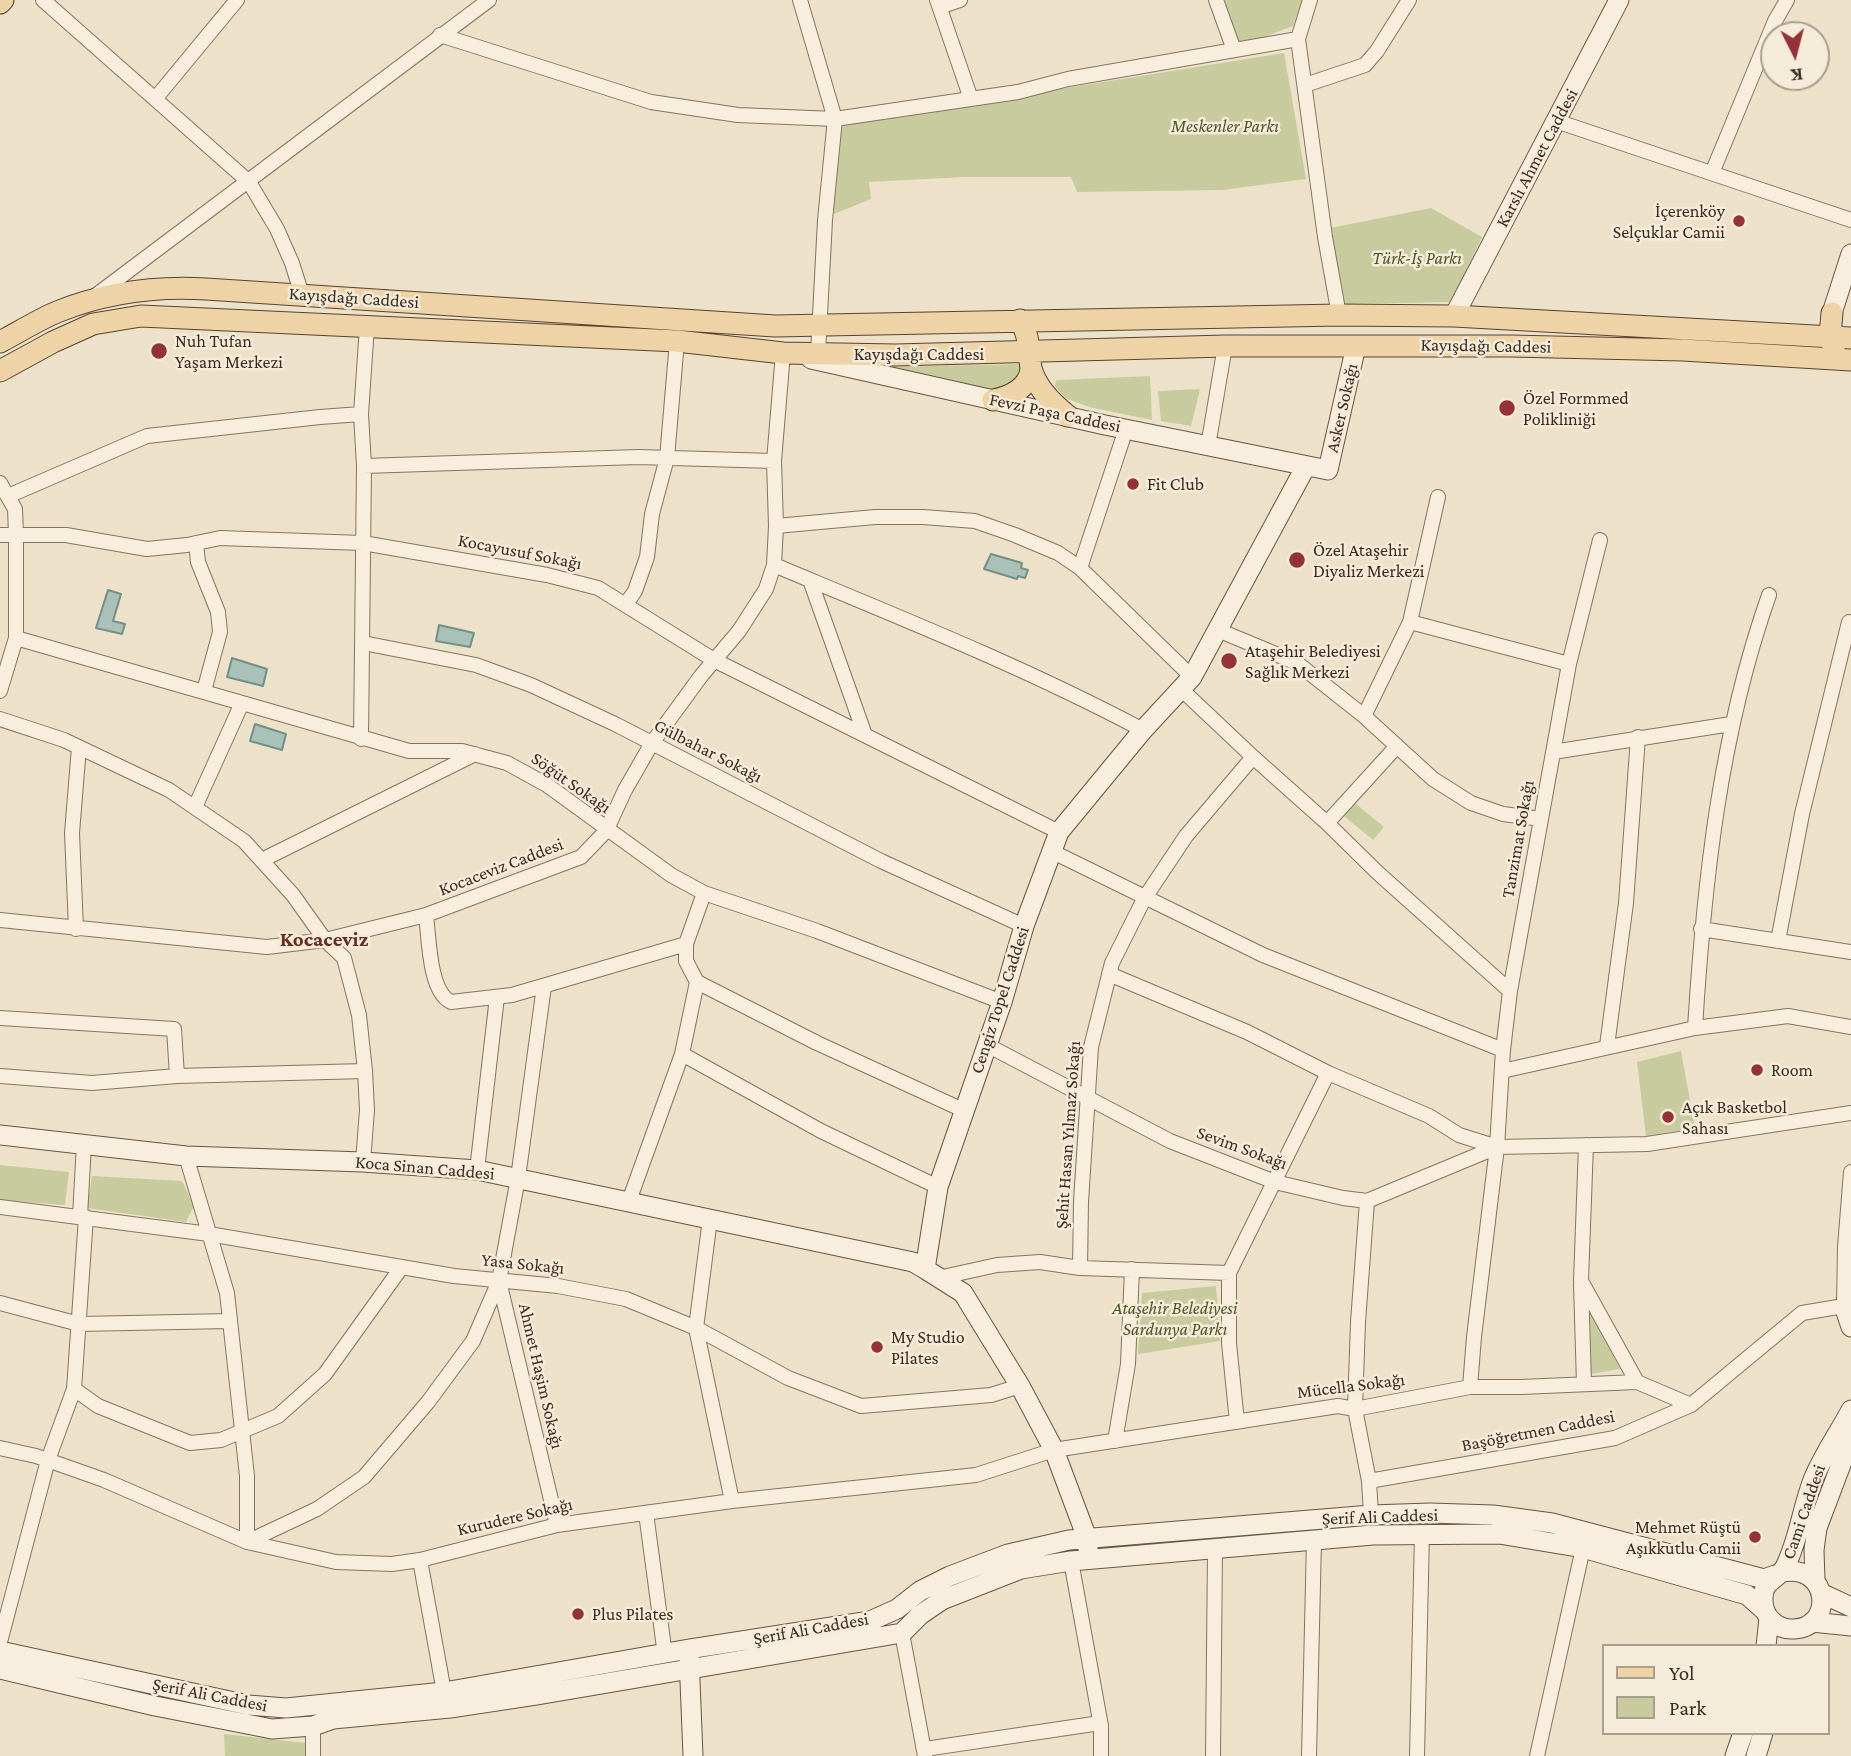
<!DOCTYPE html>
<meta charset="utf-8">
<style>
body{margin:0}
#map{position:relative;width:1851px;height:1756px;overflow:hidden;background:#ede1ca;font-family:"Crimson Pro",serif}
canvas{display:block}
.legend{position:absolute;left:1602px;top:1644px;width:228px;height:91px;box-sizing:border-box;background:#f4ebd9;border:2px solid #aa9f8f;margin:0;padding:9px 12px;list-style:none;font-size:21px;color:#3a2c21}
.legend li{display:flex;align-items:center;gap:14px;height:35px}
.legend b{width:35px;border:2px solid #aa9f8f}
.north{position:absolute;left:1760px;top:21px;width:70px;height:70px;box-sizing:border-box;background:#f4ebd9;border:2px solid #aa9f8f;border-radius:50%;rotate:174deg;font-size:19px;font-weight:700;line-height:28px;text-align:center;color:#3a2c21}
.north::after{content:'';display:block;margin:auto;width:24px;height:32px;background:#943237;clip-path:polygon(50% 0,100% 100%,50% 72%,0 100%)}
</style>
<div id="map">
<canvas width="1851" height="1756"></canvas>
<ul class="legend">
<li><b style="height:9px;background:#edd3a5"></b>Yol</li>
<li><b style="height:19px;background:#c7cb9e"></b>Park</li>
</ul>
<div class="north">K</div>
</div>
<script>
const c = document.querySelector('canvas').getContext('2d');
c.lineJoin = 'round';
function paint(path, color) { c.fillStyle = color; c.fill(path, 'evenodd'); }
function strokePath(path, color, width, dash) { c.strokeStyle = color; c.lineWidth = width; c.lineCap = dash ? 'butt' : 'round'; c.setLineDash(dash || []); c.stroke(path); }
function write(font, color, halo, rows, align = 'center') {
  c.font = font + ' "Crimson Pro",serif'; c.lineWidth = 5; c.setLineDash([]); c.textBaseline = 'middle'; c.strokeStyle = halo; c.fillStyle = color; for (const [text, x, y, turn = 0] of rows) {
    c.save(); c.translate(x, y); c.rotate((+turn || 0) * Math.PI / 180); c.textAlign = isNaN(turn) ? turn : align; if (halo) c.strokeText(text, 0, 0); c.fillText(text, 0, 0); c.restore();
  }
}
const green = new Path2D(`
 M1218,0h84l-9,26 -66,25z
 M1284,53l22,126 -84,11 -145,2 -6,-15h-107l-95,5 2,17 -37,15 1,-89z
 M1431,208l51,29 -31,65 -112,2 -14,-75z
 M1026,364l-12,19 -16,11 -113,-27z
 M1150,376l2,44 -63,-13 -24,-9 -10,-12 1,-6z
 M1200,389l-9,37 -30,-5 -3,-30z
 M1355,803l29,24 -11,13 -29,-24z
 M1681,1051l14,77 -49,8 -9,-74z
 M0,1165l69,7 -4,33 -65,-5z
 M92,1176l90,5 12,25 -8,16 -99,-14z
 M1216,1286l4,55 -82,13 4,-61z
 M1590,1312l30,57 -29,5z
 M224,1734l82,9v13h-81z`);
const water = new Path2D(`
 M991,554l31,9 -1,5 7,2 -3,8 -7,-2 -1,3 -33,-10z
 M108,590l13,4 -8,27 12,3 -3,10 -26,-6z
 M439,625l35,8 -4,14 -34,-6z
 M232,658l35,11 -4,17 -36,-9z
 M255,724l31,10 -4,16 -32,-9z`);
const street = new Path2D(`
 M43,0l206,182 28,47 15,34 10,32
 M800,0l35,119 -10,101 -7,133
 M937,0l34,99
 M1216,0l18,50
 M1310,0l-12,39 27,198 14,78
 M940,7l20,-7
 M440,35l211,67 87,13 97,4 183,-27 50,-13 230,-40
 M1305,85l60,-20 12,-14 32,-51
 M155,99l82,-99
 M1556,121l295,99
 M1712,173l63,-152 12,-21
 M95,296l394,-296
 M1208,446l17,-100
 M364,466l274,-9 136,4
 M0,483l15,26 1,25v104l-16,53
 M8,496l139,-60 173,-19 41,-3
 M776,526l99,-9h48l52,4 40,14 43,18 22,15 112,109
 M0,535h66l81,14 40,-4 33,-7 143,5 184,32 51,13 116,72 345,172
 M196,543l2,19 20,50 2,20 -16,59
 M774,565c125,52 250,102 369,165
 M1080,568l46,-139
 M810,580l55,155
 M626,604l9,-13 12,-34 5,-43 15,-56 10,-117
 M1410,622l159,42
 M1218,630l79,33 67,53 69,63 38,24 32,11 38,5
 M16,638l393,113h53l45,12 40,22 124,90 33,18 113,38 185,71
 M363,643l113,22 55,20 84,39 266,137 143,65
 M1181,689l72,68 74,66 51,50 132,118
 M1364,716l46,-94 28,-125
 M0,719l64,21 105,50 75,51 49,54 32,45 19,18 15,57 6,56 2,39 -4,52
 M361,739l3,-273 -3,-52 6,-88
 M1553,752l178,-28
 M195,807l47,-104
 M1327,823l70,-77
 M1051,851l212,104 240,95
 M262,860l213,-106
 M426,915c3,23 3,77 25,87l61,-7 174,-51
 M0,920l267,27 58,-7 101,-25 155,-58 25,-26 19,-41 27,-47 49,-67 38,-45 27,-42 8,-24 2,-39 -2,-65 9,-108
 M76,929l-4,-96 7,-86
 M1701,929l150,23
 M1778,941l24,-127 47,-192
 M1109,974l138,58 81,41 101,43 30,19 38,12 150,-3 204,-31
 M697,982l120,61 146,67
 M544,986l-26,192 -19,103 58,244
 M0,1018l174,11 3,47
 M1695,1028c9,-146 25,-294 74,-433
 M987,1045l183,96 105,41 68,16 24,3 130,-54
 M1607,1046l19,-143 12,-166
 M682,1054l139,77 117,56
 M1502,1071l193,-43 93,-12 63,11
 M0,1076l92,7 85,-7 188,-5
 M1586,1145l-5,136 56,101
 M186,1156l41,137 20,183v66l70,-33 47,-32 64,-75 45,-61 26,-60
 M477,1170l20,-173
 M629,1201l53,-147 15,-72 -11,-21v-17l18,-51
 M1367,1201l-9,121 -3,87 14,72 2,34
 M0,1207l209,27 245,42 104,10 68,13 70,29 92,50 73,28 130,-11 29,-9
 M80,1216l4,-72
 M710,1219l-14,109 36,173
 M1080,1268l1,-66 10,-155 21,-84 32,-64 42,-63 67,-79
 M938,1278l59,-13 43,-3 40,6 149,5
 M1581,1284l3,100
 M0,1303l79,21 150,-3
 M1470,1387l4,-50 23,-190 6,-97 7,-59 59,-327 31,-124
 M74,1389l24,17 92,37 31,-3 57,-24 47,-42 76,-106
 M1237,1422l-8,-79v-70l99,-200
 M1115,1441l13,-77 4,-95
 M0,1448l36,8 68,24 143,62 89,20 56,2 28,-4 137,-35 175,-24 244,-26 78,-25 284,-44 17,3 115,-22h51l116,-5 54,23
 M1369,1481l246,-43 76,-33 111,-92 42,-7 1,-59 6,-75
 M646,1513l19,142
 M420,1560l24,132
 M1071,1561l30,165v30
 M902,1633l23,123
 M0,1642l48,-182 26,-71 12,-172
 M925,1749l175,-26
 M313,1756v-30
 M1213,1756l2,-207
 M1309,1756l5,-216
 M1417,1756l5,-223
 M1537,1756l46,-208`);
const secondary = new Path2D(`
 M1832,313l19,-59
 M1454,316l165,-316
 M811,359l294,66 223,45 28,-124
 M0,1135l186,21 177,6 114,8 436,92 12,7
 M1844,1306l7,21
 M1088,1549l-1,-11 -33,-88 -34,-64 -57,-93 -38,-24 13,-82 64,-185 22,-76 35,-94 84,-102 49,-53 114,-211
 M1783,1572c47,-8 52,55 11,57 -17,1 -31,-12 -31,-29 -1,-20 15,-20 22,-33 14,-28 17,-59 28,-87 10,-25 26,-47 38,-70
 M1815,1580l-1,-30 3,-22 34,-90
 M1821,1593l30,14
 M1812,1622l39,4
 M1766,1646l3,-28
 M0,1651l248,54 38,3 158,-16 245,-43 181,-28 27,-12 23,-18 30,-15 58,-22 61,-14 302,-25 59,-2 63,2 59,8 212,56 11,-4
 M689,1656l4,100
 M0,1669l155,37 117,23 41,-3 20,-7 117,-11 86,-13 366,-62 18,-18 22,-15 79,-31 50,-8 302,-26 126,-1 84,14 164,47 18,16
 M1735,1756l8,-23
 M1756,1756l7,-23`);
const primary = new Path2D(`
 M0,3l3,-3
 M1832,313l-2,23 4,13
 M1020,320c10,16 8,30 11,48 5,20 22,36 37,48
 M0,342c19,-10 38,-22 57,-30 47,-19 99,-26 149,-23l569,37 564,-11 115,1 397,22
 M0,371l53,-29 40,-18 48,-8 536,25 106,12 113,2 329,-9h286l172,4 168,10
 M993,400c17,-3 36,-12 38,-31`);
const markers = [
 [1739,221,7,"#943237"],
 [159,351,9,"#943237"],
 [1507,408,9,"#943237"],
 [1133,484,7,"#943237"],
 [1297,560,9,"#943237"],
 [1229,661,9,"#943237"],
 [1757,1070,7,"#943237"],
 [1668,1117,7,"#943237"],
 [877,1347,7,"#943237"],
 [1755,1537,7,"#943237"],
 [578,1614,7,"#943237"]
];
const parkNames = [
 ["Meskenler Parkı",1225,126],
 ["Türk-İş Parkı",1417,258],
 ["Ataşehir Belediyesi",1175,1308],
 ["Sardunya Parkı",1175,1329]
];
const streetNames = [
 ["Karslı Ahmet Caddesi",1537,158,-62],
 ["Kayışdağı Caddesi",354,298,4],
 ["Kayışdağı Caddesi",1486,346,1],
 ["Kayışdağı Caddesi",919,354],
 ["Asker Sokağı",1342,408,-77],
 ["Fevzi Paşa Caddesi",1055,413,12],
 ["Kocayusuf Sokağı",520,552,11],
 ["Gülbahar Sokağı",708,751,27],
 ["Söğüt Sokağı",571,783,35],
 ["Tanzimat Sokağı",1518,839,-80],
 ["Kocaceviz Caddesi",501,867,-21],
 ["Cengiz Topel Caddesi",1000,1000,-72],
 ["Şehit Hasan Yılmaz Sokağı",1068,1135,-86],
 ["Sevim Sokağı",1242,1148,20],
 ["Koca Sinan Caddesi",425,1168,5],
 ["Yasa Sokağı",523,1264,6],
 ["Ahmet Haşim Sokağı",541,1376,77],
 ["Mücella Sokağı",1351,1386,-7],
 ["Başöğretmen Caddesi",1538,1431,-11],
 ["Cami Caddesi",1804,1512,-71],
 ["Kurudere Sokağı",515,1517,-13],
 ["Şerif Ali Caddesi",1380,1517,-2],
 ["Şerif Ali Caddesi",811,1629,-10],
 ["Şerif Ali Caddesi",210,1695,11]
];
const poiNames = [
 ["İçerenköy",1725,211,"right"],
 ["Selçuklar Camii",1725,232,"right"],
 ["Nuh Tufan",175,341],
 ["Yaşam Merkezi",175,362],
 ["Özel Formmed",1523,398],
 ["Polikliniği",1523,419],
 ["Fit Club",1147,484],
 ["Özel Ataşehir",1313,550],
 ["Diyaliz Merkezi",1313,571],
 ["Ataşehir Belediyesi",1245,651],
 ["Sağlık Merkezi",1245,672],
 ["Room",1771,1070],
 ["Açık Basketbol",1682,1107],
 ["Sahası",1682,1128],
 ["My Studio",891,1337],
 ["Pilates",891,1358],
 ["Mehmet Rüştü",1741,1527,"right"],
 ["Aşıkkutlu Camii",1741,1548,"right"],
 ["Plus Pilates",592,1614]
];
const quarterNames = [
 ["Kocaceviz",324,940]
];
paint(green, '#c7cb9e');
paint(water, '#aac1b9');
strokePath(water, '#719087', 2);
strokePath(street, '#88735f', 16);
strokePath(secondary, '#6a5442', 21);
strokePath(primary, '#574232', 23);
strokePath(street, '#f7eedd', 14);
strokePath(secondary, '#f7eedd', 19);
strokePath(primary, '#edd3a5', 21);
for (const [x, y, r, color] of markers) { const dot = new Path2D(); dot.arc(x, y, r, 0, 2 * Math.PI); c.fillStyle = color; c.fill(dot); strokePath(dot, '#f4ebd9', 2.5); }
write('italic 18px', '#4c5529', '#f4ebd9', parkNames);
write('18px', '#3a2c21', '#f4ebd9', streetNames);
write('18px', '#3a2c21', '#f4ebd9', poiNames, 'left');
write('bold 21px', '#642e23', '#f4ebd9', quarterNames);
</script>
